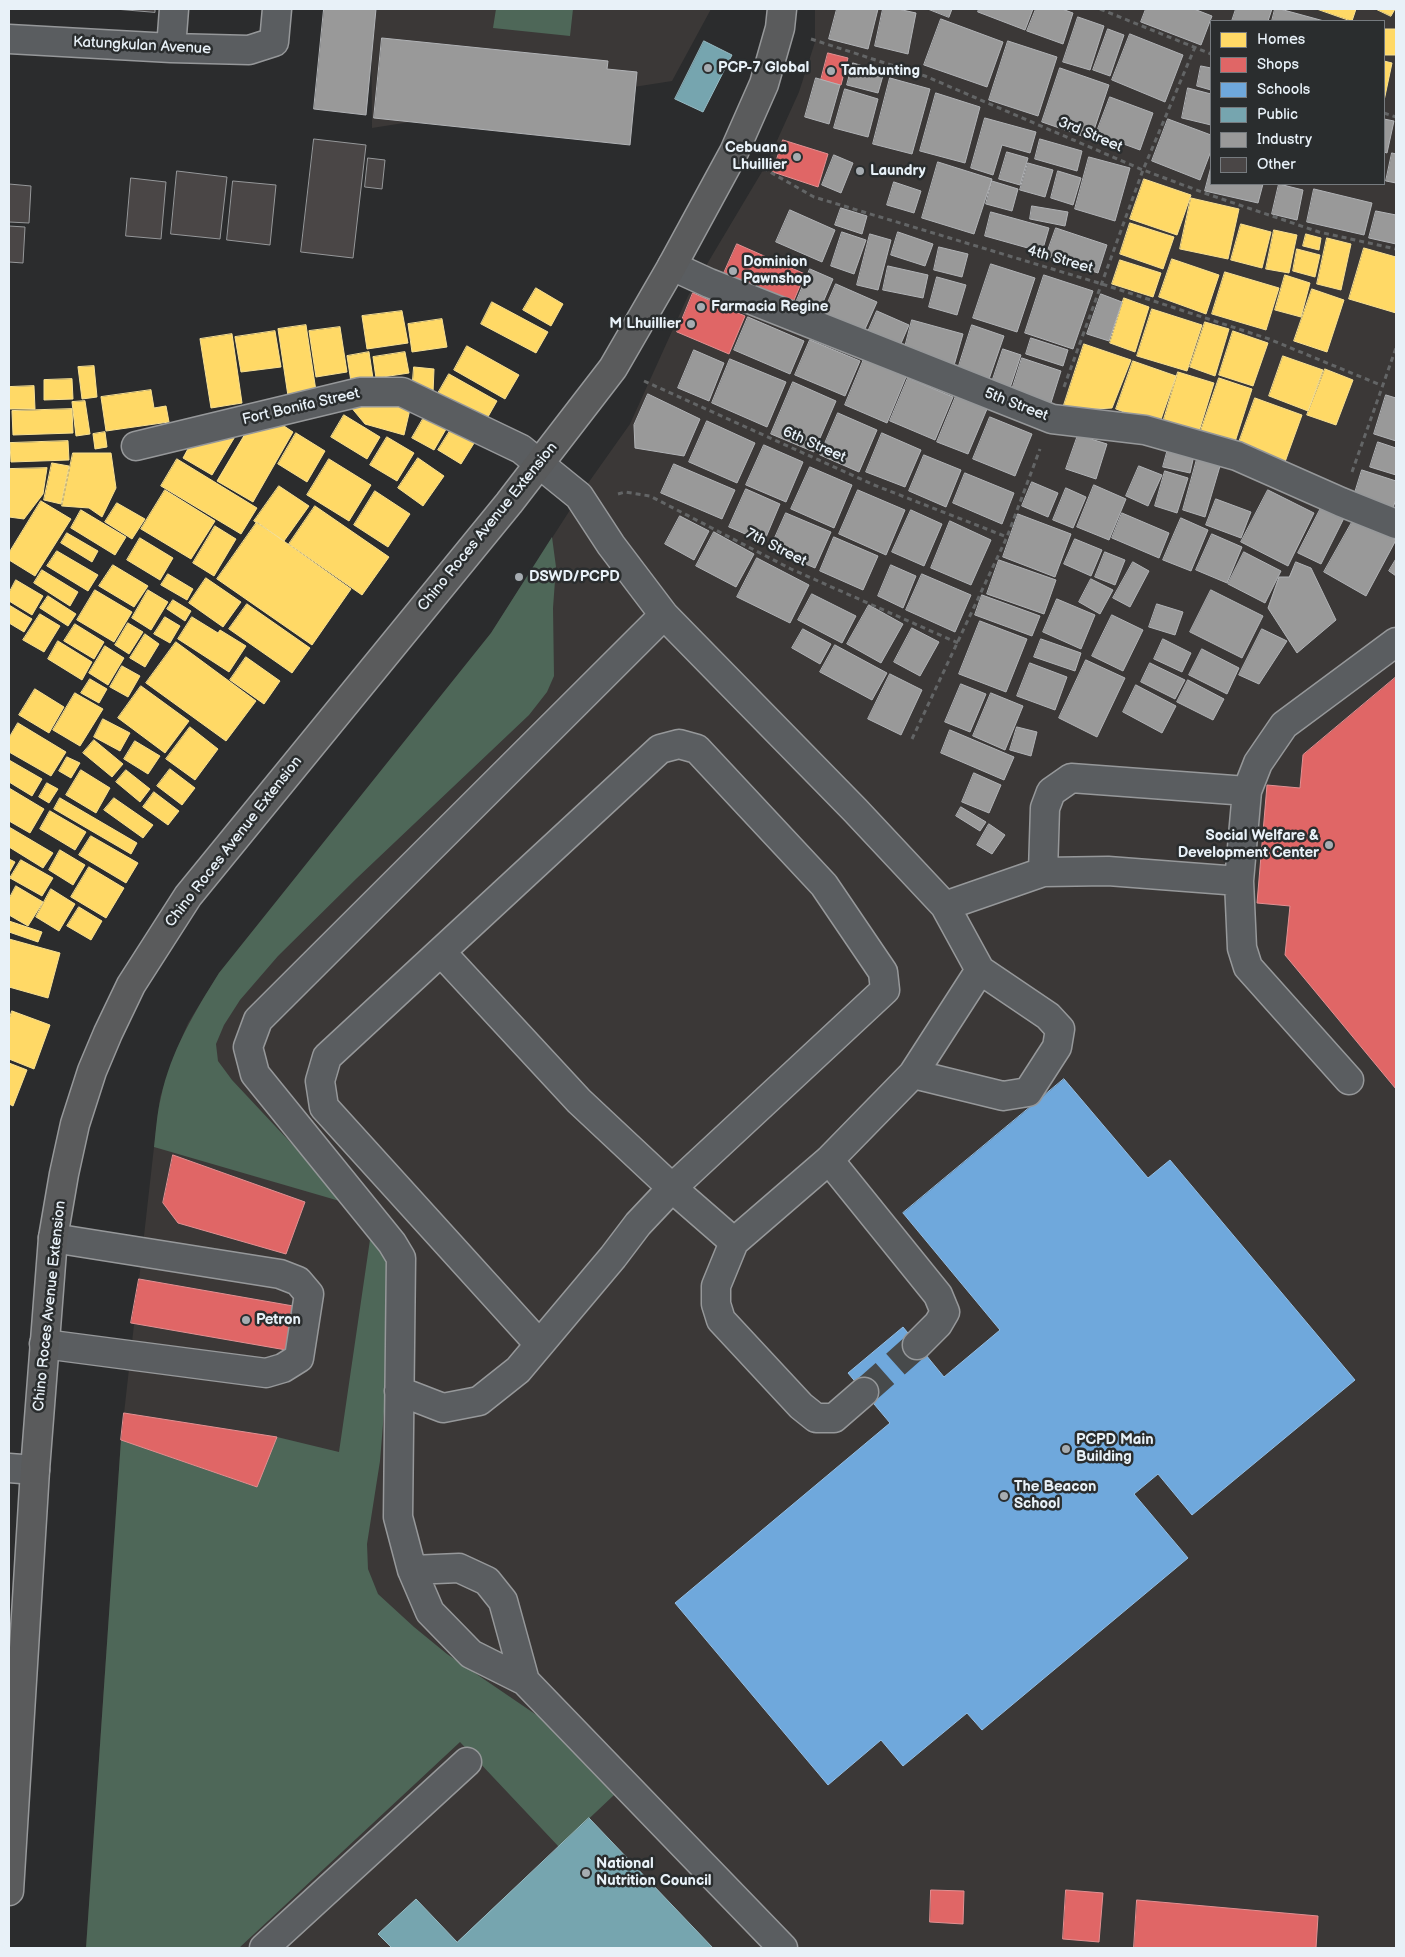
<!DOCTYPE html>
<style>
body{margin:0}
#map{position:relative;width:1405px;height:1957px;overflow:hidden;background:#2b2c2d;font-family:"Balsamiq Sans",sans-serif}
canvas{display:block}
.frame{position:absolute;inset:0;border:10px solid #e8f1f8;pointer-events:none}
.legend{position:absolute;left:1210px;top:20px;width:175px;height:165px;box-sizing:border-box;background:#2a2d2e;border:1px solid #767b7f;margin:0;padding:6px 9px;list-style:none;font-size:15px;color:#e8f1f8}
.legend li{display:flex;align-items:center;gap:10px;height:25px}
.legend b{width:25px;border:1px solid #767b7f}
</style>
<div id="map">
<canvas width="1405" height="1957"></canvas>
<div class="frame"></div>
<ul class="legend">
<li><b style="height:14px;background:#ffd966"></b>Homes</li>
<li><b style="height:14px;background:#e06666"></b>Shops</li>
<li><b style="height:14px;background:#6fa8dc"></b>Schools</li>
<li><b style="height:14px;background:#76a5af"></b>Public</li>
<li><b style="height:14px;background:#999"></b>Industry</li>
<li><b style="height:14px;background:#4a4646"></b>Other</li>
</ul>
</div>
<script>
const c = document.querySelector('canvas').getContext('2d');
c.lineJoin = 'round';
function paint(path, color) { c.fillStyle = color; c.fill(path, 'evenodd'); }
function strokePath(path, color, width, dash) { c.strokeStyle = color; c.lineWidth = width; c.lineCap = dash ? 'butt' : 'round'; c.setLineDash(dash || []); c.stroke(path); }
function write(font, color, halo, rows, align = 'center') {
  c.font = font + ' "Balsamiq Sans",sans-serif'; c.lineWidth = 5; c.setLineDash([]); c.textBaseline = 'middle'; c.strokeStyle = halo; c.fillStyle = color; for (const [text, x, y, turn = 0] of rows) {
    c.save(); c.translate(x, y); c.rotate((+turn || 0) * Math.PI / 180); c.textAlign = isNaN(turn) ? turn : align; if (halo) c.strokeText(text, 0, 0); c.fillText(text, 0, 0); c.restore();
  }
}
const built = new Path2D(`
 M371,9h340l-39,72 -300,47z
 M815,9h581v1939h-1310l35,-508 33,-293 6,-50 14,-41 14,-33 31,-50 272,-340 88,-137 51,-72 58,-128 78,-131 33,-73 16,-50zM1211,21h173v163h-173z`);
const green = new Path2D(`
 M496,9h77l-3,27 -77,-8z
 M552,537l4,30 -3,41 1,68 -7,16 -18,23 -172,163 -79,78 -38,44 -16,25 -8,19 2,17 14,19 88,94 23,28 -189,-55c2,-17 3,-34 7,-50 10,-46 33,-84 58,-124l272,-340z
 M372,1226l15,35 4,65 -11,135 -13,83 1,25 10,25 36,33 33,27 91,62 76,79 -55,52 -99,-105 -221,206h-153l35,-508 135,47 21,-50 62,15z`);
const homes = new Path2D(`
 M1317,9h39l-4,12z
 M1376,9h19l-4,7z
 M1384,29h12v26h-12z
 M1384,61l8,2 -8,38z
 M1144,179l47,16 -14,40 -47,-16z
 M1191,198l48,11 -11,50 -48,-10z
 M1130,223l44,14 -11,32 -43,-15z
 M1241,224l30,8 -9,36 -31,-8z
 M1274,230l23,5 -8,38 -23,-4z
 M1306,234l15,4 -2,12 -16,-4z
 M1327,238l24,6 -10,46 -24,-6z
 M1364,248l32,9v56l-47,-14z
 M1297,249l23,6 -5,22 -22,-6z
 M1172,259l47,16 -13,39 -47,-17z
 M1120,260l41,13 -8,24 -41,-13z
 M1225,272l54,16 -13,42 -54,-16z
 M1285,275l25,8 -9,34 -26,-7z
 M536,288l27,16 -12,22 -28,-16z
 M1312,289l32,11 -17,52 -33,-11z
 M1124,298l25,9 -14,45 -25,-9z
 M492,302l56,30 -12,21 -55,-29z
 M1152,309l50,16 -15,46 -50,-15z
 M402,311l6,32 -41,6 -5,-33z
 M442,319l5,28 -35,5 -4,-28z
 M1205,322l24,7 -14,47 -25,-9z
 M306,325l10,66 -28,5 -10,-67z
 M340,327l7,45 -31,5 -7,-46z
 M275,331l6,36 -40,5 -6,-35z
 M1233,331l35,12 -15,43 -34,-11z
 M232,334l10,69 -31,5 -11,-69z
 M1084,344l47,16 -19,48 -50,3z
 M467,346l52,29 -14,24 -51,-29z
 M369,352l5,33 -22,3 -5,-32z
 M405,352l4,21 -33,5 -3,-21z
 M1283,356l40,14 -15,41 -39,-15z
 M1133,361l43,15 -17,49 -43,-16z
 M94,366l3,31 -15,2 -4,-32z
 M414,367l20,2 -1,24 -21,-1z
 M1325,369l28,11 -17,45 -29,-10z
 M1178,372l36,11 -18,58 -35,-12z
 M449,374l48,27 -12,21 -48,-27z
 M1219,378l33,11 -18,56 -34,-12z
 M72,379l1,20 -29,1v-20z
 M34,386l1,23h-26v-22z
 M151,390l3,18 12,-2 3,16 -63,9 -5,-34z
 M1255,398l47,17 -17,47 -47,-17z
 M85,401l5,33 -14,2 -4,-34z
 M411,405l-7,30 -39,-11 -15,-18z
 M72,409l1,24 -60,2 -1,-24z
 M427,412l22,12 -15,26 -22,-12z
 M344,415l36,22 -13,22 -36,-22z
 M278,422l15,10 -40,70 -36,-21 31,-52z
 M453,426l23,14 -15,24 -23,-14z
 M239,430l-27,45 -29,-17 12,-22z
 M105,432l2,15 -12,2 -2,-15z
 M296,433l29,18 -18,31 -29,-18z
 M387,437l27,16 -17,28 -27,-16z
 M68,441l1,19 -58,2 -1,-19z
 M73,453h38l5,35 -14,29 -13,-9 -27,-2z
 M418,458l26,18 -21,30 -25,-18z
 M177,459l80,49 -16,26 -80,-48z
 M329,459l42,26 -22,36 -42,-26z
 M52,463l17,3 -8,38 -17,-4z
 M47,468l-4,26 -19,25 -15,-2v-48z
 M279,486l30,20 -25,35 -30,-20z
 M165,490l50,31 -24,38 -50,-30z
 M375,491l35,23 -22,33 -34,-22z
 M41,501l30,18 -36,57 -26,-16v-7z
 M117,503l28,16 -13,20 -27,-17z
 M315,506l74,51 -27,38 -73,-51z
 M81,510l45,27 -11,18 -44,-27z
 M257,522l94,67 -39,56 -95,-66z
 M215,526l21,13 -22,37 -21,-13z
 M67,533l31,18 -6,11 -31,-19z
 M140,538l33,20 -13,22 -33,-20z
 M57,551l41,24 -10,16 -41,-25z
 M113,565l35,21 -14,21 -35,-21z
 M42,570l36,22 -8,14 -36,-23z
 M168,574l25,15 -6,11 -26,-15z
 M206,578l35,24 -18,25 -34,-24z
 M16,580l27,16 -11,19 -23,-14v-8z
 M95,590l37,22 -18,30 -37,-22z
 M148,590l20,12 -17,28 -19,-12z
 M48,596l28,18 -8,12 -28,-18z
 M173,600l18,11 -6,10 -18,-12z
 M247,604l63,44 -18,25 -63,-44z
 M9,605l23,14 -8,13 -15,-9z
 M40,614l20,12 -16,26 -21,-12z
 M165,617l15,9 -10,17 -16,-9z
 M192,617l26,16 2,-3 26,16 -17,26 -51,-33z
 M128,623l15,9 -14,22 -14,-9z
 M75,624l29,18 -10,17 -30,-18z
 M145,634l14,10 -14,23 -15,-9z
 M58,641l34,21 -10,18 -34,-21z
 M176,642l80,59 -30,40 -80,-58z
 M105,646l19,12 -16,27 -19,-12z
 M246,657l34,24 -16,23 -34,-24z
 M122,666l18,10 -12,21 -18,-10z
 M90,679l17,10 -8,14 -18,-10z
 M141,686l48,35 -24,32 -47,-35z
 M35,689l29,18 -15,26 -30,-18z
 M75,693l28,16 -23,37 -27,-16z
 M103,719l27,14 -10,18 -26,-14z
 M18,723l48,29 -15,24 -42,-24v-14z
 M190,727l28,22 -23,31 -29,-21z
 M94,740l29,24 -11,13 -29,-24z
 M135,741l25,15 -12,18 -24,-15z
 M67,757l13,6 -9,15 -12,-7z
 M9,760l33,19 -10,17 -23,-14z
 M170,769l25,19 -13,17 -25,-19z
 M81,770l29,18 -14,25 -30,-18z
 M126,770l24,19 -10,13 -24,-20z
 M47,783l11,6 -9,14 -10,-6z
 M9,788l35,21 -14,24 -21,-12z
 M154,792l25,19 -11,14 -25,-18z
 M60,798l77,45 -6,11 -77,-45z
 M114,798l39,27 -10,13 -39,-28z
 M50,811l36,21 -11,18 -35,-21z
 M9,827l44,26 -10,15 -34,-21z
 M91,836l47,27 -12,20 -47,-28z
 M60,850l25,15 -12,20 -24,-15z
 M9,859l6,3 -6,11z
 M21,860l32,18 -11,18 -32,-18z
 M89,867l35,21 -18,30 -35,-21z
 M16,886l27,16 -15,24 -19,-11v-16z
 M51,889l24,15 -16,27 -23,-14z
 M79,907l23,14 -11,19 -24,-14z
 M9,921l33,11 -4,10 -29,-10z
 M9,939l51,14 -12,45 -39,-11z
 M12,1011l38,14 -16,44 -25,-10v-39z
 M9,1063l18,7 -14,36 -4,-2z`);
const shops = new Path2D(`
 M828,53l20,5 -7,27 -20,-5z
 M783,140l45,14 -10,33 -45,-15z
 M737,244l68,30 -16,38 -69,-30z
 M693,293l52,23 -16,38 -52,-22z
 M1396,677v412l-111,-134 5,-49 -33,-3 10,-118 33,3 3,-33z
 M173,1155l132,47 -19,52 -108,-31 -15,-20z
 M139,1279l160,28 -7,44 -161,-28z
 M124,1413l153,24 -20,50 -136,-47z
 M931,1890l33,1 -1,33 -33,-2z
 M1066,1890l37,3 -4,49 -36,-3z
 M1137,1900l181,16 -2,32h-182z`);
const schools = new Path2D(`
 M1064,1079l84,99 22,-18 185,220 -163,135 -34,-41 -24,20 54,64 -206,172 -15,-17 -64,53 -22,-26 -53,45 -153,-182 215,-180 -42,-50 55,-46 41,50 56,-47 -97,-117z`);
const public = new Path2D(`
 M704,41l28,14 -29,57 -28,-13z
 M589,1818l124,130h-321l-14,-14 38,-35 41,43z`);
const industry = new Path2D(`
 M324,9h52l-10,106 -52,-6z
 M837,9h41l-10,40 -39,-10z
 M883,9h15l18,4 -8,41 -33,-8z
 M928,9h24l-3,8z
 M979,9h54l-8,21 -47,-18z
 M1036,9h26l11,4 -10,31 -36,-13z
 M1146,9h48l18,7 -11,29 -60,-23z
 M1236,9h36l-4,12h-36z
 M1275,9h5l44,12h-52z
 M1078,17l26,9 -14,44 -27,-8z
 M941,19l62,23 -16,45 -63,-22z
 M1108,29l16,6 -14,41 -17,-6z
 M1130,34l53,21 -18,47 -53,-22z
 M382,38l226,23 -1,8 30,3 -7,73 -256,-27z
 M1008,41l49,16 -19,59 -49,-16z
 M853,63l31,9 -6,21 -31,-8z
 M1201,66l10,2v22l-14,-4z
 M1060,68l49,17 -18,54 -49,-17z
 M816,78l24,7 -11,39 -24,-7z
 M890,78l40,11 -18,65 -39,-10z
 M1188,88l23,6v31l-29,-7z
 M845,89l33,10 -10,38 -34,-9z
 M936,93l44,14 -15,56 -45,-12z
 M1110,97l43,16 -13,37 -44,-16z
 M985,118l51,14 -6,21 -28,-8 -9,30 -22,-7z
 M1168,119l43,16v16l-11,29 -48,-19z
 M1384,119l10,2 -7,32 -3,-1z
 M1040,139l42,12 -5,20 -42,-12z
 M1007,152l21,6 -8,27 -21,-6z
 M1392,153l4,1v29l-10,-2z
 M834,155l19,8 -12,30 -19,-8z
 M1089,157l41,11 -15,53 -40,-12z
 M938,162l54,17 -18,55 -52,-16z
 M1028,163l25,7 -8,27 -25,-7z
 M1211,167v17h52l-5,19 -53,-12z
 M1058,171l23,7 -8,27 -22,-7z
 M992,181l26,8 -6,22 -26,-7z
 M894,182l27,9 -7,22 -27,-8z
 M1279,184l24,6 -6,30 -25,-6z
 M1314,189l58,14 -8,32 -57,-13z
 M1032,206l36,6 -3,14 -35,-7z
 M841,208l26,8 -5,18 -27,-9z
 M790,210l45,20 -13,32 -46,-20z
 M1376,211l20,4v29l-27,-6z
 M991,212l58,16 -7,24 -57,-16z
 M1056,228l51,17 -9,28 -52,-17z
 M842,232l24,8 -12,34 -23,-8z
 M898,232l35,12 -8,22 -34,-11z
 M870,234l21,6 -13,50 -21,-5z
 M939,247l29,7 -6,23 -28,-7z
 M991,264l44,14 -18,54 -44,-14z
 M888,266l40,9 -5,23 -40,-8z
 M810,269l23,10 -18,42 -23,-9z
 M1044,275l49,16 -20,58 -48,-16z
 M937,277l29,8 -9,30 -28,-8z
 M836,284l41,18 -16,36 -41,-17z
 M1101,294l21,8 -13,39 -22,-7z
 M877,311l32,14 -10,23 -32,-14z
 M748,317l56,24 -14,33 -56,-24z
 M912,320l51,14 -10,35 -50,-14z
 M972,325l32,11 -17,49 -31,-10z
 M1031,338l37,12 -5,16 -37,-12z
 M810,340l50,21 -15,35 -50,-21z
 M1003,349l18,6 -12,36 -18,-6z
 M694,350l30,13 -15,38 -31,-13z
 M1022,358l39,13 -11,35 -39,-13z
 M730,359l56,23 -19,45 -55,-24z
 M864,359l42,18 -19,46 -42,-18z
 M908,378l45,19 -18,43 -45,-19z
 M793,382l43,19 -22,51 -43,-18z
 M648,394l52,25 -16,37 -49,-8 -1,-23z
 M1386,395l10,3v43l-22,-7z
 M956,396l31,13 -19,45 -31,-12z
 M838,413l39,17 -18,42 -39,-17z
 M990,417l42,17 -17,42 -42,-17z
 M707,421l48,22 -18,40 -48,-21z
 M882,433l39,17 -16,37 -39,-15z
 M1078,435l29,9 -11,35 -30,-10z
 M1378,442l18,6v27l-26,-8z
 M764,445l39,17 -17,40 -40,-17z
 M1169,445l26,6 -5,22 -27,-6z
 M924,455l37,15 -15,37 -37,-16z
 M1197,459l23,7 -15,51 -22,-7z
 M674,464l61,26 -13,29 -61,-26z
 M1139,466l23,9 -14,31 -22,-10z
 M810,467l42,18 -18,43 -43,-19z
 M1362,470l34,11v18l-3,9 -39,-12z
 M1165,471l23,7 -11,35 -22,-7z
 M965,473l49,20 -12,31 -49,-21z
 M1032,482l26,11 -10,24 -26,-11z
 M1094,485l32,14 -17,41 -32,-13z
 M1066,488l20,9 -13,31 -20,-8z
 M746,489l34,15 -16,38 -35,-15z
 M858,490l47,20 -19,45 -47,-21z
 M1268,490l46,23 -26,53 -47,-24z
 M1216,499l35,13 -10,26 -35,-13z
 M1324,502l22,12 -25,50 -23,-11z
 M911,510l31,14 -18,42 -32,-14z
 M786,513l45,19 -16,36 -45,-19z
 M1122,513l47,20 -10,25 -47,-20z
 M1018,514l53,20 -16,43 -52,-20z
 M680,516l29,15 -15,29 -29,-16z
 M1355,517l41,23 -30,56 -42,-24z
 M1181,518l27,12 -17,41 -28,-11z
 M950,521l41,19 -20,45 -40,-17z
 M714,532l40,22 -18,33 -40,-21z
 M1212,534l30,13 -15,36 -31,-13z
 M834,537l44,19 -15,34 -43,-19z
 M1075,539l27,11 -11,26 -27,-12z
 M1105,552l20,8 -10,25 -20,-8z
 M1244,552l37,19 -16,32 -37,-19z
 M757,558l52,27 -19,38 -53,-26z
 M1396,559v17l-7,-5z
 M999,560l57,20 -12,34 -57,-20z
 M1133,562l16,9 -19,36 -17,-9z
 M1296,562l15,6 25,52 -39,33 -29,-45 11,-31h10z
 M891,565l25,11 -13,32 -25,-12z
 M922,574l49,21 -16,37 -49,-22z
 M1091,579l22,11 -13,24 -21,-12z
 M1211,590l52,26 -21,42 -52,-26z
 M812,594l44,22 -14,27 -44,-23z
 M982,595l58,21 -8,20 -57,-21z
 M1057,599l38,16 -14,34 -38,-17z
 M1157,604l26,8 -8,23 -26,-8z
 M869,605l34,19 -22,39 -34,-19z
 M1112,615l31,15 -20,41 -31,-15z
 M980,621l47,18 -21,53 -47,-18z
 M912,628l27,14 -19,34 -26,-14z
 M803,629l28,15 -11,20 -28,-16z
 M1262,629l25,12 -28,43 -20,-9z
 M1041,639l40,14 -6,18 -41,-14z
 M1163,639l28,14 -9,19 -28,-13z
 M835,645l52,28 -15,27 -52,-28z
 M1202,649l37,19 -12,26 -38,-19z
 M1086,660l39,18 -28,59 -38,-19z
 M1030,663l37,14 -12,33 -38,-14z
 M1150,663l35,17 -10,19 -34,-17z
 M890,674l32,16 -21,45 -33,-16z
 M1188,680l36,19 -11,21 -36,-18z
 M961,684l25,10 -16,38 -25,-10z
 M1136,685l40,21 -14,27 -39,-21z
 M991,693l32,13 -18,44 -32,-14z
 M1017,727l20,5 -6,24 -21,-6z
 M950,730l64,27 -10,23 -63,-27z
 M974,773l27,12 -12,28 -27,-11z
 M961,807l25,15 -6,9 -24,-15z
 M989,824l16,11 -13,19 -15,-9z`);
const building = new Path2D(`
 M115,9h40v3z
 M314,139l52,6 -13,113 -52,-6z
 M368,158l17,2 -3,29 -17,-2z
 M177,171l50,6 -7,62 -49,-5z
 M131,178l35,4 -5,57 -35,-3z
 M233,181l43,4 -6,60 -43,-5z
 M9,184l22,2 -2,37 -20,-1z
 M9,226l16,1 -2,36 -14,-1z`);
const minorTunnel = new Path2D(`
 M864,1392l53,-47`);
const path = new Path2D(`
 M1100,9l111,45
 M811,39l114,37 218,94 67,25 109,37 77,17
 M1384,113l12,4
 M763,168l51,29 288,87 167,55 114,47
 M644,381l230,104 133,52
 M1064,387l79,-217 52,-123
 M1352,472l44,-124
 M618,494l7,-2 25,4 141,73 167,74
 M912,739l95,-202 33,-88`);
const minor = new Path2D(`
 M9,39l162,9 78,2 25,-8 3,-33
 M171,48l3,-39
 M672,266l37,17 343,136 93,11 92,26 104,46 55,22
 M136,446l224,-54h42l119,57 58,47 32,49 53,70 -406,405 -10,27 7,27 137,169 9,15 -3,259 14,53 18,42 41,42 54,27 258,267
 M664,615l191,195 90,96 35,64 -67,104 -84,86 -95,82 -18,44v18l5,16 80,86 15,12h18l30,-26
 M1239,881l-131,-10 -65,1 2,-64 6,-16 20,-14 176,13
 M945,906l98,-34
 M441,952l138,149 93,87 62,54
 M913,1074l90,22 25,-4 29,-45 3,-18 -12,-13 -68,-46
 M1349,1080l-101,-113 -6,-19 -3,-67 8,-90 11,-28 26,-38 112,-83
 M829,1160l109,135 7,17 -7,12 -21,21
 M44,1344l222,29 17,-5 16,-10 10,-64 -11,-13 -18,-7 -227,-36
 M399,1391l44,17 36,-7 39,-31 95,-113 25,-33 34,-36 213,-198 -2,-18 -59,-87 -127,-136 -18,-5 -19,5 -333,308 -7,24 4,26 215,237
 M9,1468l26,2
 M412,1570l47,-2 28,13 16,20 22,80
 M264,1948l203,-186`);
const major = new Path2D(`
 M9,1891l26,-421 18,-232 11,-64 11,-50 17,-53 16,-38 23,-48 57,-89 321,-393 104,-135 59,-102 62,-114 30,-68 16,-56 2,-19`);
const markers = [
 [708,68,5,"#a6acb1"],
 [831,71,5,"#a6acb1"],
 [797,157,5,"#a6acb1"],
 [860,171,5,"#a6acb1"],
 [733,271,5,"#a6acb1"],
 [701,307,5,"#a6acb1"],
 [691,324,5,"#a6acb1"],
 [519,577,5,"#a6acb1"],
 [1329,845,5,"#a6acb1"],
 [246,1320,5,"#a6acb1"],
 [1066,1449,5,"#a6acb1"],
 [1004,1496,5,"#a6acb1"],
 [586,1873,5,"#a6acb1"]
];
const streetNames = [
 ["Katungkulan Avenue",142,46,3],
 ["3rd Street",1090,135,23],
 ["4th Street",1060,260,16],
 ["5th Street",1016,405,21],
 ["Fort Bonifa Street",301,407,-13],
 ["6th Street",814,445,24],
 ["Chino Roces Avenue Extension",488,527,-51],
 ["7th Street",776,548,27],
 ["Chino Roces Avenue Extension",234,842,-52],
 ["Chino Roces Avenue Extension",50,1306,-84]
];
const poiNames = [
 ["PCP-7 Global",718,68],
 ["Tambunting",841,71],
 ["Cebuana",787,148,"right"],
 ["Lhuillier",787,165,"right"],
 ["Laundry",870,171],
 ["Dominion",743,262],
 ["Pawnshop",743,279],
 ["Farmacia Regine",711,307],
 ["M Lhuillier",681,324,"right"],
 ["DSWD/PCPD",529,577],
 ["Social Welfare &",1319,836,"right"],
 ["Development Center",1319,853,"right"],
 ["Petron",256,1320],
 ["PCPD Main",1076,1440],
 ["Building",1076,1457],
 ["The Beacon",1014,1487],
 ["School",1014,1504],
 ["National",596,1864],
 ["Nutrition Council",596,1881]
];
paint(built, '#3b3837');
paint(green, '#4e6758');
paint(homes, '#ffd966');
strokePath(homes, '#f8e092', 1);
paint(shops, '#e06666');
strokePath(shops, '#e29092', 1);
paint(schools, '#6fa8dc');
strokePath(schools, '#93bee4', 1);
paint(public, '#76a5af');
strokePath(public, '#98bcc5', 1);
paint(industry, '#999');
strokePath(industry, '#b1b3b6', 1);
paint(building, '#4a4646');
strokePath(building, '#96989a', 1);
strokePath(minorTunnel, '#474a4b', 28, [28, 14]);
strokePath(minor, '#96989a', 31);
strokePath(major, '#96989a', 31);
strokePath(path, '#636566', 3, [5, 4]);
strokePath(minor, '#5a5d60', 28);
strokePath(major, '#5a5b5c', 28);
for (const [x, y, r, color] of markers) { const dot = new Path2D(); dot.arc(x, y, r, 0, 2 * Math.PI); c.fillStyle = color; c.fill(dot); strokePath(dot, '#2a2d2e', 2); }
write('15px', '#e8f1f8', '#2a2d2e', streetNames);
write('bold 15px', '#e8f1f8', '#2a2d2e', poiNames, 'left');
</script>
